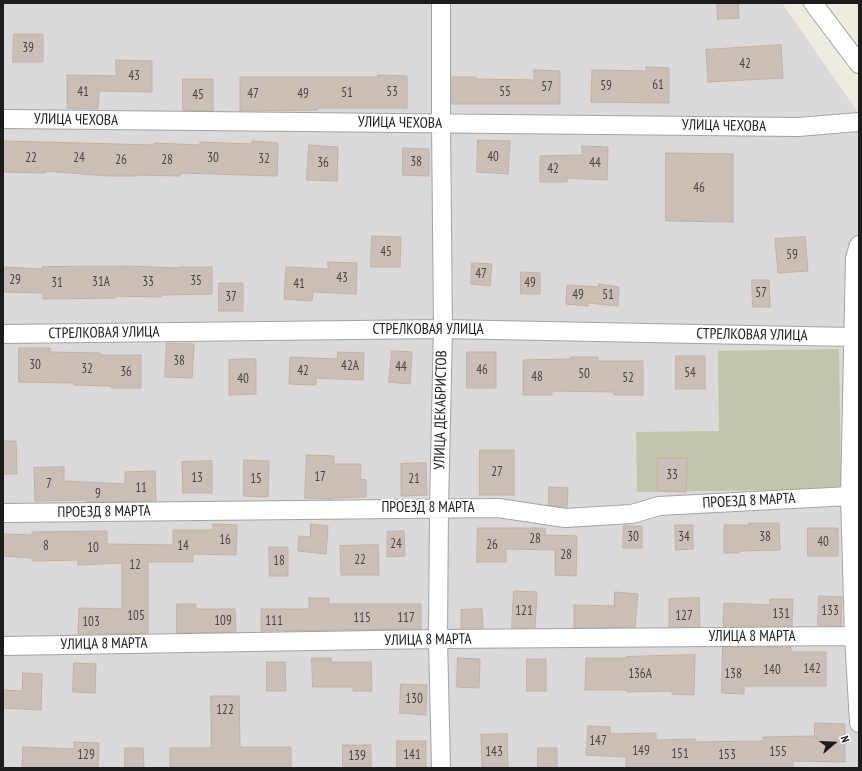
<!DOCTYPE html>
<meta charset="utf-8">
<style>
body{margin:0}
#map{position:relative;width:862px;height:771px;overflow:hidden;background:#efebe1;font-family:"PT Sans Narrow",sans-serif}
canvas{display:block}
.frame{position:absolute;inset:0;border:4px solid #1c1c1c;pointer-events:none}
.north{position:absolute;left:814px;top:723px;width:40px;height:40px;-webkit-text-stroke:3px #fff;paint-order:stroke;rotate:71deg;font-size:11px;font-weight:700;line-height:16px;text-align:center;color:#1c1c1c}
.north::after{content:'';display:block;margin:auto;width:14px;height:18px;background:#1c1c1c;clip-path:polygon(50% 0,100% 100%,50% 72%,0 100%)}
</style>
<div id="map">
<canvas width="862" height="771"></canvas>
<div class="frame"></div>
<div class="north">N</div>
</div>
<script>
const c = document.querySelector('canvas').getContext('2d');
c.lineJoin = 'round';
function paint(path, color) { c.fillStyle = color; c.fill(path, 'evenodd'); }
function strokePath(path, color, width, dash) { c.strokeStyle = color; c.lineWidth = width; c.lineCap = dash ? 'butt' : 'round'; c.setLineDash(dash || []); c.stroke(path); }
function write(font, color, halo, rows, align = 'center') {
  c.font = font + ' "PT Sans Narrow",sans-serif'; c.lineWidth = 4; c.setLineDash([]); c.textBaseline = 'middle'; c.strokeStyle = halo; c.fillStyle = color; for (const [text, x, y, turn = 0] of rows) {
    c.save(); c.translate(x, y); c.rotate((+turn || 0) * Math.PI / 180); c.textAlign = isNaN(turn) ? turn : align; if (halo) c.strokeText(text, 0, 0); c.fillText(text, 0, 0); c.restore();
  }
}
const residential = new Path2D(`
 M3,3h779l77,111v654h-856z`);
const construction = new Path2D(`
 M839,349l2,140 -204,3 -1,-60 83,-1 -1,-80z`);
const building = new Path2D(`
 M717,3h21l1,15 -21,1z
 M14,34h29v28h-30z
 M781,45l2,33 -75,4 -2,-32z
 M116,60l36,1v31l-53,-1 -1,18 -31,-1v-33l49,1z
 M646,67l23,1v35l-78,-1 1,-32 54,1z
 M534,70l26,1v33h-108v-27h24v2l58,1z
 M378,75l29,1v32h-89v2l-78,1v-34h138z
 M183,79h30v32l-30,-1z
 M478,140l32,1 -2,33 -31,-2z
 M3,141l151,4v-2l46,2v-3l52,2v-3l26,2 -1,33 -97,-3v3l-44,-1v1h-27l-64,-5v2l-42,-1z
 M309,145l29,2 -1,34 -30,-1z
 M582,146l26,1 -1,33 -40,-2v4h-27v-26l42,-1z
 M403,148l26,1v27l-26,-1z
 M666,153l67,1v68l-67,-1z
 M372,236l29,1 -1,30h-29z
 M805,237l3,34 -30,2 -3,-34z
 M328,262l29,1 -1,31 -43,-2 -1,9 -28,-2 2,-32 42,2z
 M472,263l20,1 -2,22 -19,-2z
 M130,266l49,2v-1h33v27l-51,1v2l-46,-1v2l-72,1v-6l-40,-1v-25l39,2v-2z
 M521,272l19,1v21h-19z
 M752,280h17l1,27h-17z
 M219,283h24v28h-24z
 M599,284l20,3 -1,19 -30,-3v3l-22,-2 1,-19 32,2z
 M167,343l27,1 -2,34 -27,-1z
 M19,348h31v4l50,1v2h41v33h-30v-2l-37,-1v-2l-55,-1z
 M392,351l20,1 -2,32 -21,-2z
 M338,352l26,1 -1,27 -47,-2v7l-27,-1 1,-27 47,2z
 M467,352h29v36h-29z
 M676,356h29v33h-29z
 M571,357h27v4h45v34h-29v-3l-62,-1v4h-29v-35l48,-1z
 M256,359v35l-27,1v-35z
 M3,441h13l1,33h-14z
 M480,450h34v45h-34z
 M307,455l27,1v8h27l-1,15 6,1v17l-33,1v1l-28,-1z
 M658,458h29l-1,34 -28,-1z
 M244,460l25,1 -1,36 -24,-1z
 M212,461v32h-29l-1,-31z
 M426,463l1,32 -26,1v-32z
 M64,467v14l61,3v-12l30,-1 1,30 -70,1v-2l-51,1 -1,-33z
 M549,487l19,1 -1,19 -18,-2z
 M749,523h30l1,27 -41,1v2h-15v-28h25z
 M213,524l24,1 -1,30 -43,-1v8h-45v71l-70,1 1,-26 43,1v-46l-44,2v-5l-46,1v-3l-29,-2v-22l29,1v-3l75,-1v13l66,1v-15h40z
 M311,524l17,2 -2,28 -28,-3 1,-15 11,1z
 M675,525h18v24l-17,1z
 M624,526h18v22h-19z
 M478,528h67v7l32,1 -1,40 -21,-1v-25l-49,-1v13h-29z
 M808,528h30v28h-30z
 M404,531l1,25 -18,1v-25z
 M378,545l1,30h-38l-1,-29z
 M269,547h19v29h-18z
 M514,591l23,1 -2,36h-23z
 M615,592l23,2 -3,33 -61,1v-23l40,1z
 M819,596l23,1 -1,29 -23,-1z
 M309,598h20v6h92v25l-160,2v-22h48z
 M699,598l1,29h-31v-28z
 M770,599h23l-1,27h-69l1,-23 46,2z
 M177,604h19v5h39l1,23 -59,1z
 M482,609l1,19h-22v-18z
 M723,647h68v5h35v34h-82v8l-22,-1z
 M695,655l-1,40 -22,-1v-3l-45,1v-2h-42l1,-32h40v-1z
 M312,658h19v4h40l1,29h-19v-4h-40z
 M458,658l22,1 -1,29 -22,-1z
 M527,659h19v32h-19z
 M267,662h18l1,29h-19z
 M74,663l22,1 -1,29 -22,-1z
 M23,673l19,1 -1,36 -38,-2v-18l19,1z
 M401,684l26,1 -1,30 -26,-2z
 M211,696h28l1,51h51v21h-121v-20h41z
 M815,723l30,1v38l-52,-1v7h-167v-11l-40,-2 2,-29 22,1v7l46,-1v7l39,-1v3l68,-1v-4l51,-1z
 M507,734l1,34h-26l-1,-33z
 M397,741h29v27h-29z
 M74,742l25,1 -1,25h-76l1,-21 51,2z
 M343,745h28v23h-28z
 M125,748h18l1,20h-19z
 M538,748h19v20h-19z`);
const street = new Path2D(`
 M813,3l46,61
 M3,119l795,8 61,-5
 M859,245l-4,13 -5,238 4,140 5,87
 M3,334l440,-5 410,8
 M3,513l495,-5 67,10 67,-4 27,-8 191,-10
 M3,646l435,-7 416,-3
 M441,768l-3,-129 1,-131 4,-179 -2,-206v-120`);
const numberNames = [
 ["39",28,48],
 ["42",745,64],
 ["43",134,76],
 ["61",658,85],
 ["59",606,86],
 ["57",547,87],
 ["41",83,92],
 ["53",392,92],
 ["55",505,92],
 ["51",347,93],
 ["47",253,94],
 ["49",303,94],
 ["45",198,95],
 ["40",493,157],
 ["22",31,158],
 ["24",79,158],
 ["30",213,158],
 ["32",264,159],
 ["26",121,160],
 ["28",167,160],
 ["38",416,162],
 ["36",323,163],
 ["44",595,163],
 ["42",553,169],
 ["46",699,188],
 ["45",386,252],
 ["59",792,255],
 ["47",481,274],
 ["43",342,278],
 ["29",15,280],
 ["35",196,281],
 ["31А",101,282],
 ["33",148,282],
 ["31",57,283],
 ["49",530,283],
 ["41",299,284],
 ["57",761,293],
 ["49",578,295],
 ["51",608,295],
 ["37",231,297],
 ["38",179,361],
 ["30",35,365],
 ["42А",350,366],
 ["44",401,367],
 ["32",87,369],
 ["46",482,370],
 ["42",303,371],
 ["36",126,372],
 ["54",690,373],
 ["50",584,374],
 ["48",537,377],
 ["52",628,378],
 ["40",243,379],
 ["27",497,472],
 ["33",672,475],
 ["17",320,477],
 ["13",197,478],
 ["15",256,479],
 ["21",414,479],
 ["7",49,484],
 ["11",141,488],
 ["9",98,494],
 ["30",633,537],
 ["34",684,537],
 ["38",765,537],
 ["28",535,539],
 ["16",225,540],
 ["40",823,542],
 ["24",396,544],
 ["26",492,545],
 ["8",46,546],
 ["14",183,546],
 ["10",93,548],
 ["28",566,555],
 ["22",360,560],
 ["18",279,561],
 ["12",135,565],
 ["121",524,611],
 ["133",830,611],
 ["131",781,614],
 ["105",136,616],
 ["127",684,616],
 ["115",362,618],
 ["117",406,618],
 ["109",223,621],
 ["111",274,621],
 ["103",91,622],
 ["142",812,669],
 ["140",772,670],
 ["136А",640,674],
 ["138",733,674],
 ["130",414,699],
 ["122",225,710],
 ["147",598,741],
 ["149",641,751],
 ["143",494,752],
 ["155",778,752],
 ["151",680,754],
 ["129",86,755],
 ["141",412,755],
 ["153",727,755],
 ["139",357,756]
];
const streetNames = [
 ["УЛИЦА ЧЕХОВА",76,120,1],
 ["УЛИЦА ЧЕХОВА",400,123,1],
 ["УЛИЦА ЧЕХОВА",724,126,1],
 ["СТРЕЛКОВАЯ УЛИЦА",428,330],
 ["СТРЕЛКОВАЯ УЛИЦА",104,333,-1],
 ["СТРЕЛКОВАЯ УЛИЦА",752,335,1],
 ["УЛИЦА ДЕКАБРИСТОВ",441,410,-89],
 ["ПРОЕЗД 8 МАРТА",749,501,-3],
 ["ПРОЕЗД 8 МАРТА",428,508],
 ["ПРОЕЗД 8 МАРТА",104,512,-1],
 ["УЛИЦА 8 МАРТА",752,637],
 ["УЛИЦА 8 МАРТА",428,640,-1],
 ["УЛИЦА 8 МАРТА",104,644,-1]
];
paint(residential, '#dbd9d9');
paint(construction, '#c3c4ac');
paint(building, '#cbc0b7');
strokePath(building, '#c2b2a2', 1);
strokePath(street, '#a3a3a3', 20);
strokePath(street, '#fff', 18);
write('13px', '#484543', null, numberNames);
write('15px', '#1c1c1c', '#fff', streetNames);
</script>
